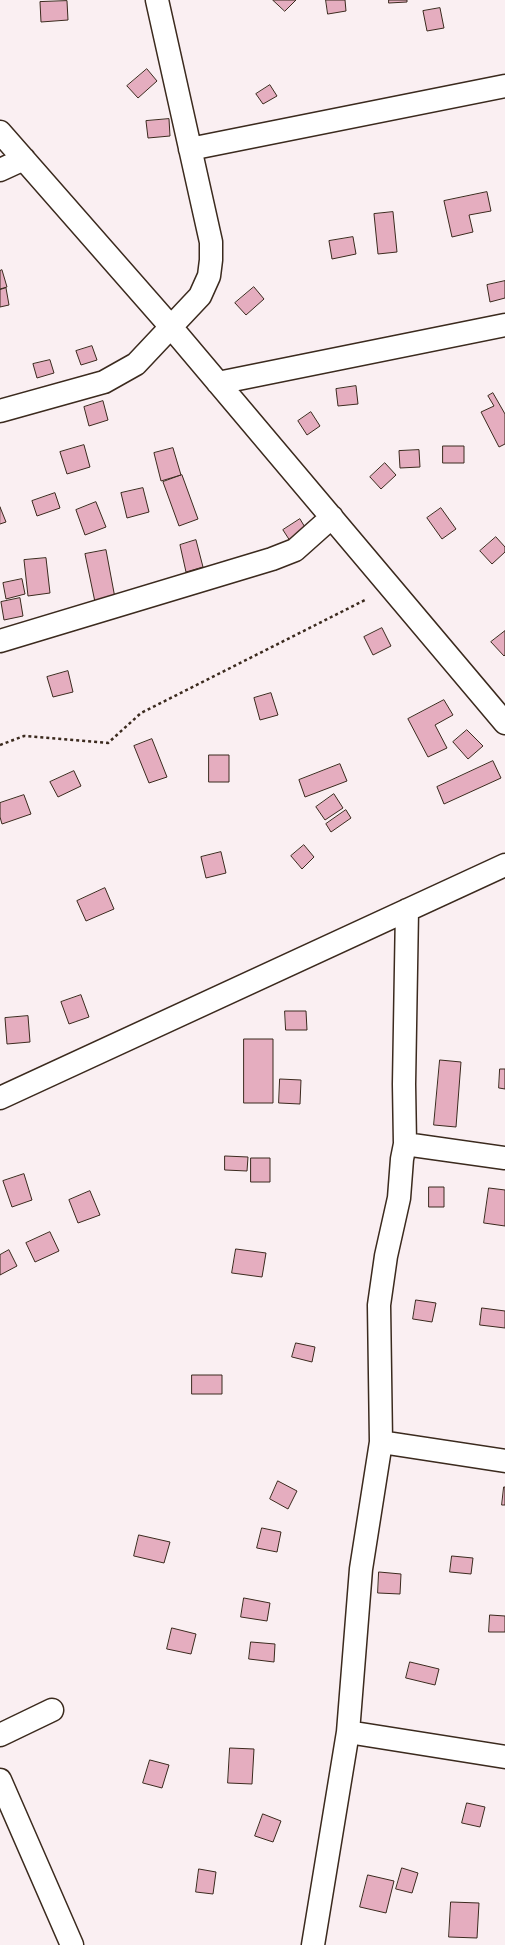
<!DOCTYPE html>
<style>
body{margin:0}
canvas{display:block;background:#faeff2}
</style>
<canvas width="505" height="1945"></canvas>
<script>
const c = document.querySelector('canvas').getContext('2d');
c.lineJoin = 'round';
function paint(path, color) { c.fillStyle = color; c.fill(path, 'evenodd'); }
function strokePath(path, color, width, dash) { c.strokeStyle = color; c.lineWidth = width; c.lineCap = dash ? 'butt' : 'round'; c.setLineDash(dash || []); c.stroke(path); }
const building = new Path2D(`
 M273,0h23l-11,11z
 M326,0h19l1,11 -18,3z
 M389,0h18v2l-18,1z
 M67,1l1,19 -27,2 -1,-20z
 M440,8l4,20 -17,3 -4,-20z
 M147,69l10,12 -19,17 -11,-12z
 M270,85l7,11 -14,8 -7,-10z
 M169,119l1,17 -22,2 -2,-17z
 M487,192l4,19 -22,4 4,17 -21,5 -8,-36z
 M393,212l4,40 -19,2 -4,-40z
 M353,237l3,17 -24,5 -3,-18z
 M2,270l5,17 -7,2v-18z
 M505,281v17l-15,4 -3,-17z
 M254,287l10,12 -18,16 -11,-12z
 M6,288l3,17 -9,2v-17z
 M92,346l5,14 -16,5 -5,-14z
 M50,360l4,13 -17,5 -4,-14z
 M356,386l2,18 -20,2 -2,-17z
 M493,393l12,21v30l-6,3 -18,-35 13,-6 -6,-10z
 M103,401l5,19 -19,6 -5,-19z
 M311,412l9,14 -13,9 -9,-14z
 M84,445l6,22 -23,7 -7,-22z
 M443,446h21v17h-21z
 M173,448l8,27 -20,6 -7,-28z
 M419,450l1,17 -20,1 -1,-17z
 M385,463l11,12 -15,14 -11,-12z
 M182,475l16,44 -19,7 -16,-44z
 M143,488l6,24 -22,6 -6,-25z
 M55,493l5,15 -23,8 -5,-15z
 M96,502l10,25 -21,8 -9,-25z
 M0,507l6,15 -6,2z
 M441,508l15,21 -14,10 -15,-21z
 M300,519l9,15 -17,10 -9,-14z
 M496,537l9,10v5l-13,12 -12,-13z
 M196,540l7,27 -17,5 -6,-27z
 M106,550l9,48 -20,4 -10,-48z
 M46,558l4,35 -22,3 -4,-36z
 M22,579l3,15 -19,5 -3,-16z
 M20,598l3,18 -19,4 -3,-18z
 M382,628l9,18 -18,9 -9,-18z
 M505,631v24l-1,1 -13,-14z
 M68,671l5,21 -20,5 -6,-20z
 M271,693l7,22 -18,5 -6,-22z
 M444,700l9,15 -18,10 12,23 -19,9 -20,-38z
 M467,730l16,16 -15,13 -15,-17z
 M152,739l15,38 -18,6 -15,-37z
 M209,755h20v27h-20z
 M493,761l8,17 -57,26 -7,-17z
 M340,764l7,17 -42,16 -6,-17z
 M74,771l7,15 -23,11 -8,-15z
 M334,794l9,14 -18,12 -9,-13z
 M24,795l7,19 -29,10 -2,-7v-14z
 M346,810l5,8 -20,14 -5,-8z
 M304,845l10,12 -12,12 -11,-13z
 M221,852l5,21 -20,5 -5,-21z
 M105,888l9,21 -28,12 -9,-20z
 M81,995l8,22 -20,7 -8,-22z
 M285,1011h21l1,19h-21z
 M28,1016l2,26 -23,2 -2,-26z
 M244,1039h29v64h-29z
 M440,1060l21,2 -5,65 -22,-2z
 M500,1069h5v20l-6,-1z
 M280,1079l21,1 -1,24 -21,-1z
 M225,1156l23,1 -1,14 -22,-1z
 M251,1158h19v24h-19z
 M24,1174l8,26 -20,7 -9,-26z
 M429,1187h15v20h-15z
 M489,1188l16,2v36l-21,-3z
 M90,1191l10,24 -22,8 -9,-23z
 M50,1232l9,19 -24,11 -9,-19z
 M236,1249l30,4 -4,24 -30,-4z
 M9,1250l8,16 -17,9v-20z
 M416,1300l20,3 -4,19 -19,-3z
 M482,1308l23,3v17l-25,-3z
 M296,1343l19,4 -3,15 -20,-5z
 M192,1375h30v19h-30z
 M278,1481l19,10 -9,18 -18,-10z
 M504,1487h1v18h-3z
 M262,1528l19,4 -4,20 -20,-4z
 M139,1535l31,7 -6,21 -30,-7z
 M452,1556l21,2 -2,16 -21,-2z
 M379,1572l22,2 -1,20 -22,-1z
 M244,1598l26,5 -3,18 -26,-4z
 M490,1615l15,1v16h-16z
 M172,1628l24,6 -5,20 -24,-5z
 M251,1642l24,2 -1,18 -25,-3z
 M410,1662l29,7 -4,16 -29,-7z
 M230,1748l24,1 -2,35 -24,-1z
 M150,1760l19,5 -7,23 -19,-5z
 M467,1803l18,4 -5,20 -18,-4z
 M263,1814l18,7 -8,21 -18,-6z
 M402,1868l16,5 -6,20 -16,-4z
 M199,1869l17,3 -3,22 -17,-2z
 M368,1875l26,6 -8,32 -26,-6z
 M451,1902l28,1 -2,35 -28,-1z`);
const path = new Path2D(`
 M0,745l24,-9 84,7 33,-30 224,-113`);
const street = new Path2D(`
 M0,132l171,195 334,396
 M190,149l315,-63
 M0,170l24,-11
 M218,383l287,-58
 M0,411l104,-29 32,-18 64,-68 9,-20 2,-16v-18l-54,-242
 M0,641l272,-82 23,-9 37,-33
 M0,1098l505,-233
 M405,1144l100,14
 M381,1442l124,19
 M348,1732l157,25
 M0,1735l52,-25
 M0,1780l72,165
 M313,1945l35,-213 13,-163 20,-127 -2,-137 7,-49 13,-58 3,-39 3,-15 -1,-60 3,-174`);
paint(building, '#e5adbf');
strokePath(building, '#3b2a1e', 1);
strokePath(street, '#3b2a1e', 25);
strokePath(path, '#3b2a1e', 2.5, [3, 3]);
strokePath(street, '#fff', 22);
</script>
